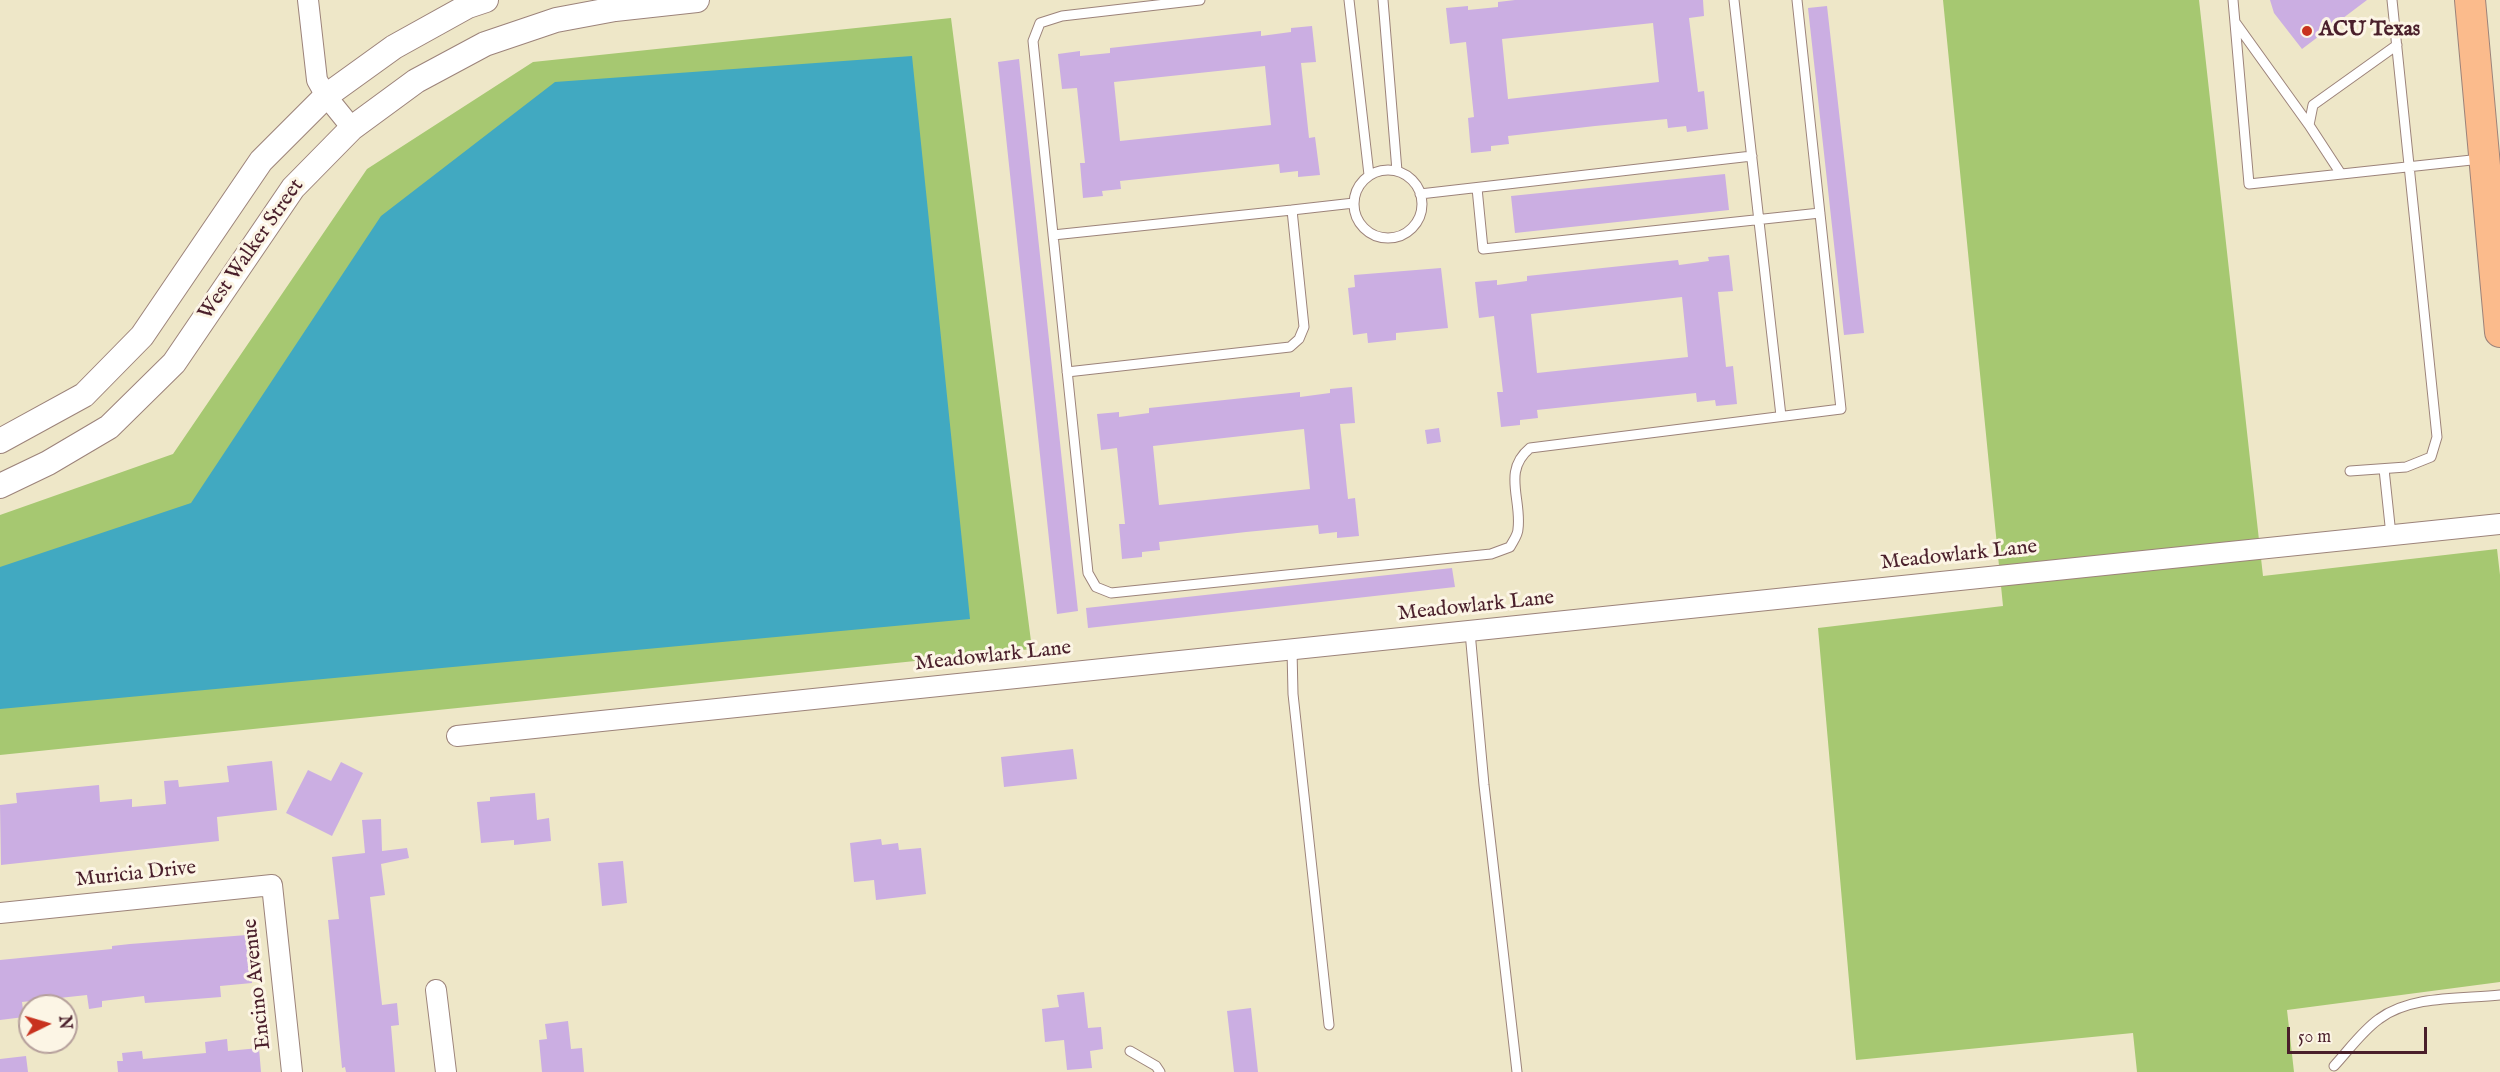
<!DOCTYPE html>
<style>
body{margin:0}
#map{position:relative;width:2500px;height:1072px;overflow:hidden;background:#eee7c8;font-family:"IM FELL English",serif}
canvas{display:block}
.north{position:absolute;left:18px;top:994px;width:60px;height:60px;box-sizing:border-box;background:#fcf5e5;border:2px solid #b59f9b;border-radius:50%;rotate:85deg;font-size:16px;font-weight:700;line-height:24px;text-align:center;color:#4a1f2b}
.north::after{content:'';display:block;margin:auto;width:21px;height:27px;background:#c8321e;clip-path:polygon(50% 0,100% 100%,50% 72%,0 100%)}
.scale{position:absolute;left:2287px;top:1027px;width:140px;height:27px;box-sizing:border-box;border:3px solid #4a1f2b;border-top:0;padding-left:8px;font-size:18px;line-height:21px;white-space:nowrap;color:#4a1f2b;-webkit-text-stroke:4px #fcf5e5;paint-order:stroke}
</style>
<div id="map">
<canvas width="2500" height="1072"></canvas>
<div class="north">N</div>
<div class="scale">50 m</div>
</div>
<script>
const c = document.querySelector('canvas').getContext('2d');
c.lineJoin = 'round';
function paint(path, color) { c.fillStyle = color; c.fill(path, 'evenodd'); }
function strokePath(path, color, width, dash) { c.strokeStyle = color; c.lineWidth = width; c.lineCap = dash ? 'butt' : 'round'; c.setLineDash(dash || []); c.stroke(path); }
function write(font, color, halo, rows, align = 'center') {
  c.font = font + ' "IM FELL English",serif'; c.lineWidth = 6; c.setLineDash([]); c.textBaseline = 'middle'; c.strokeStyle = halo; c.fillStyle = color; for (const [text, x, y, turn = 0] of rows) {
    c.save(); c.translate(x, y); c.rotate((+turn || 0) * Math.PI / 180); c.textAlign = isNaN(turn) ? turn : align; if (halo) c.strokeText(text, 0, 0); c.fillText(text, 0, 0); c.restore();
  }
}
const green = new Path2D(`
 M1943,0h256l64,576 234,-27 3,26v407l-213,28 7,62h-157l-4,-39 -277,27 -38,-432 185,-22z
 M951,18l81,631 -1032,106v-240l173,-61 194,-285 166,-107z`);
const water = new Path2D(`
 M912,56l58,563 -970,90v-142l191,-64 190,-287 174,-134z`);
const building = new Path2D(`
 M1515,0h188l1,16 -15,2 9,74 6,-1 4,38 -21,3 -1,-6 -18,2 -1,-9 -72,7 -87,10 1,8 -18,2v5l-20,2 -3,-35 6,-1 -8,-75 -16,2 -4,-36 22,-2v4l30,-3v-5zM1653,23l6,59 -151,17 -6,-60z
 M2270,0h97l-65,49 -28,-36z
 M1827,6l37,327 -20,2 -36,-327z
 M1312,26l4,36 -15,1 8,75 6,-1 5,38 -22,2v-6l-18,2 -1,-9 -159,17 1,8 -19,2 1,5 -20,2 -3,-35h5l-8,-75 -15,1 -4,-35 22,-3v5l30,-3v-5l151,-17v5l30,-4v-4zM1265,66l6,59 -151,16 -6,-59z
 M1019,59l59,552 -21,3 -59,-552z
 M1725,174l4,36 -214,23 -4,-37z
 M1729,255l4,36 -15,1 8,75 7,-1 4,38 -21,2 -1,-6 -18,2 -1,-9 -159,17 1,8 -18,2v5l-19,2 -4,-35h6l-9,-76 -15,2 -4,-36 22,-2v5l30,-4v-5l151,-16 1,5 30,-4 -1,-4zM1682,297l6,60 -151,16 -6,-59z
 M1441,268l7,60 -52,5v7l-28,3 -1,-10 -14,2 -5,-47 7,-1 -1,-12z
 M1352,387l3,36 -15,1 8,75 7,-1 4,38 -22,2v-6l-18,2 -1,-9 -72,7 -87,10 1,8 -18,2v5l-20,2 -3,-35h6l-8,-76 -16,2 -4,-36 22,-2v5l30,-4v-5l151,-16v5l30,-4v-4zM1304,429l6,60 -151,16 -6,-59z
 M1439,428l2,14 -14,2 -2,-14z
 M1452,568l3,19 -367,41 -2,-20z
 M1073,749l4,30 -73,8 -3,-30z
 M272,761l5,49 -60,7 2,24 -218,24 -1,-60 17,-2 -1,-10 83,-8 1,17 32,-3v8l34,-3 -2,-23 14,-1 1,7 50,-5 -2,-16z
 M341,762l22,11 -31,63 -46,-23 22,-43 23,11z
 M535,793l2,27 12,-2 2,23 -37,4v-5l-33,3 -4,-41 13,-1v-4z
 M381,819l1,32 25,-3 2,10 -28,6 4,31 -15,2 12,108 15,-2 2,22 -8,1 4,46h-49l-1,-5 -3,1 -14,-148 11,-1 -7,-62 33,-4 -3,-33z
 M881,839l1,6 16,-2 1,7 22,-2 5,46 -50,6 -2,-20 -20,2 -4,-39z
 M623,861l4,42 -25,3 -4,-43z
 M247,935l5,48 -32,3 1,11 -76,6 -1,-7 -42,5v6l-13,2 -2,-14 -65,7 2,15 -24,3v-60l112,-11v-3l18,-2z
 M1084,992l4,36 13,-1 2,22 -13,2 2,17 -25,2 -3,-30 -19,2 -3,-33 17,-2 -2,-12z
 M1251,1008l7,64h-24l-7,-61z
 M568,1021l3,28 11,-1 2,24h-42l-3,-32 8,-1 -2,-15z
 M227,1039l1,12 31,-3 2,24h-143l-1,-11h6l-1,-8 20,-2 1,8 63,-6 -1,-11z
 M26,1056l2,16h-28v-13z`);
const service = new Path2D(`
 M1200,0l-138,16 -22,7 -7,18 55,532 8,14 15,6 380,-39 19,-7c3,-6 8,-12 8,-18 4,-30 -16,-58 12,-81l311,-39 -44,-409
 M1349,0l20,175
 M1383,0l14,171
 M1734,0l47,416
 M2233,0l16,184 232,-25
 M2235,22l74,103
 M1354 204a34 34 0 1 1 68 0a34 34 0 1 1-68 0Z
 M2341,174l-32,-49 4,-20 84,-60
 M1477,188l6,61 337,-36
 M1420,194l332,-38
 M1053,235l239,-25
 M1067,372l223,-25 9,-8 5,-12 -12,-117 62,-7
 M2384,469l7,66
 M2350,471l56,-4 25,-10 6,-20 -45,-437
 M1470,632l14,153 33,287
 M1292,650l1,44 36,331
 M1130,1051l26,15 4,6
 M2334,1066c14,-15 28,-35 45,-47 32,-24 83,-20 121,-24`);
const minor = new Path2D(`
 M308,0l9,80 9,16 26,32
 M457,736l2043,-212
 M0,913l272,-28 20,187
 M436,990l10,82`);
const tertiary = new Path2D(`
 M0,441l84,-46 58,-59 119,-175 65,-65 68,-49 74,-41 18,-6
 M0,486l48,-23 61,-36 65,-64 119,-175 59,-60 64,-47 69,-37 71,-24 59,-11 82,-9`);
const primary = new Path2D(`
 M2470,0l30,332`);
const markers = [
 [2307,31,6,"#c8321e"]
];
const poiNames = [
 ["ACU Texas",2319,31]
];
const streetNames = [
 ["West Walker Street",252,250,-55],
 ["Meadowlark Lane",1959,556,-6],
 ["Meadowlark Lane",1476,607,-6],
 ["Meadowlark Lane",993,657,-6],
 ["Muricia Drive",136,875,-6],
 ["Encino Avenue",258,984,-96]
];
paint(green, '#a6c871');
paint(water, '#41a9c1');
paint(building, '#cbaee2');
strokePath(service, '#9c837a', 11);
strokePath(minor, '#9c837a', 22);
strokePath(tertiary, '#9c837a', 26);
strokePath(primary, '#9c837a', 32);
strokePath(service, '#fff', 9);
strokePath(minor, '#fff', 20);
strokePath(tertiary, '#fff', 24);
strokePath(primary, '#fbbb8c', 30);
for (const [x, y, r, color] of markers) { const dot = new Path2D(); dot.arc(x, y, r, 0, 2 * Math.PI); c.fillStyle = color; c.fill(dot); strokePath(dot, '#fcf5e5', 2); }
write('bold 21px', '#4a1f2b', '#fcf5e5', poiNames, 'left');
write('21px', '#4a1f2b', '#fcf5e5', streetNames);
</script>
